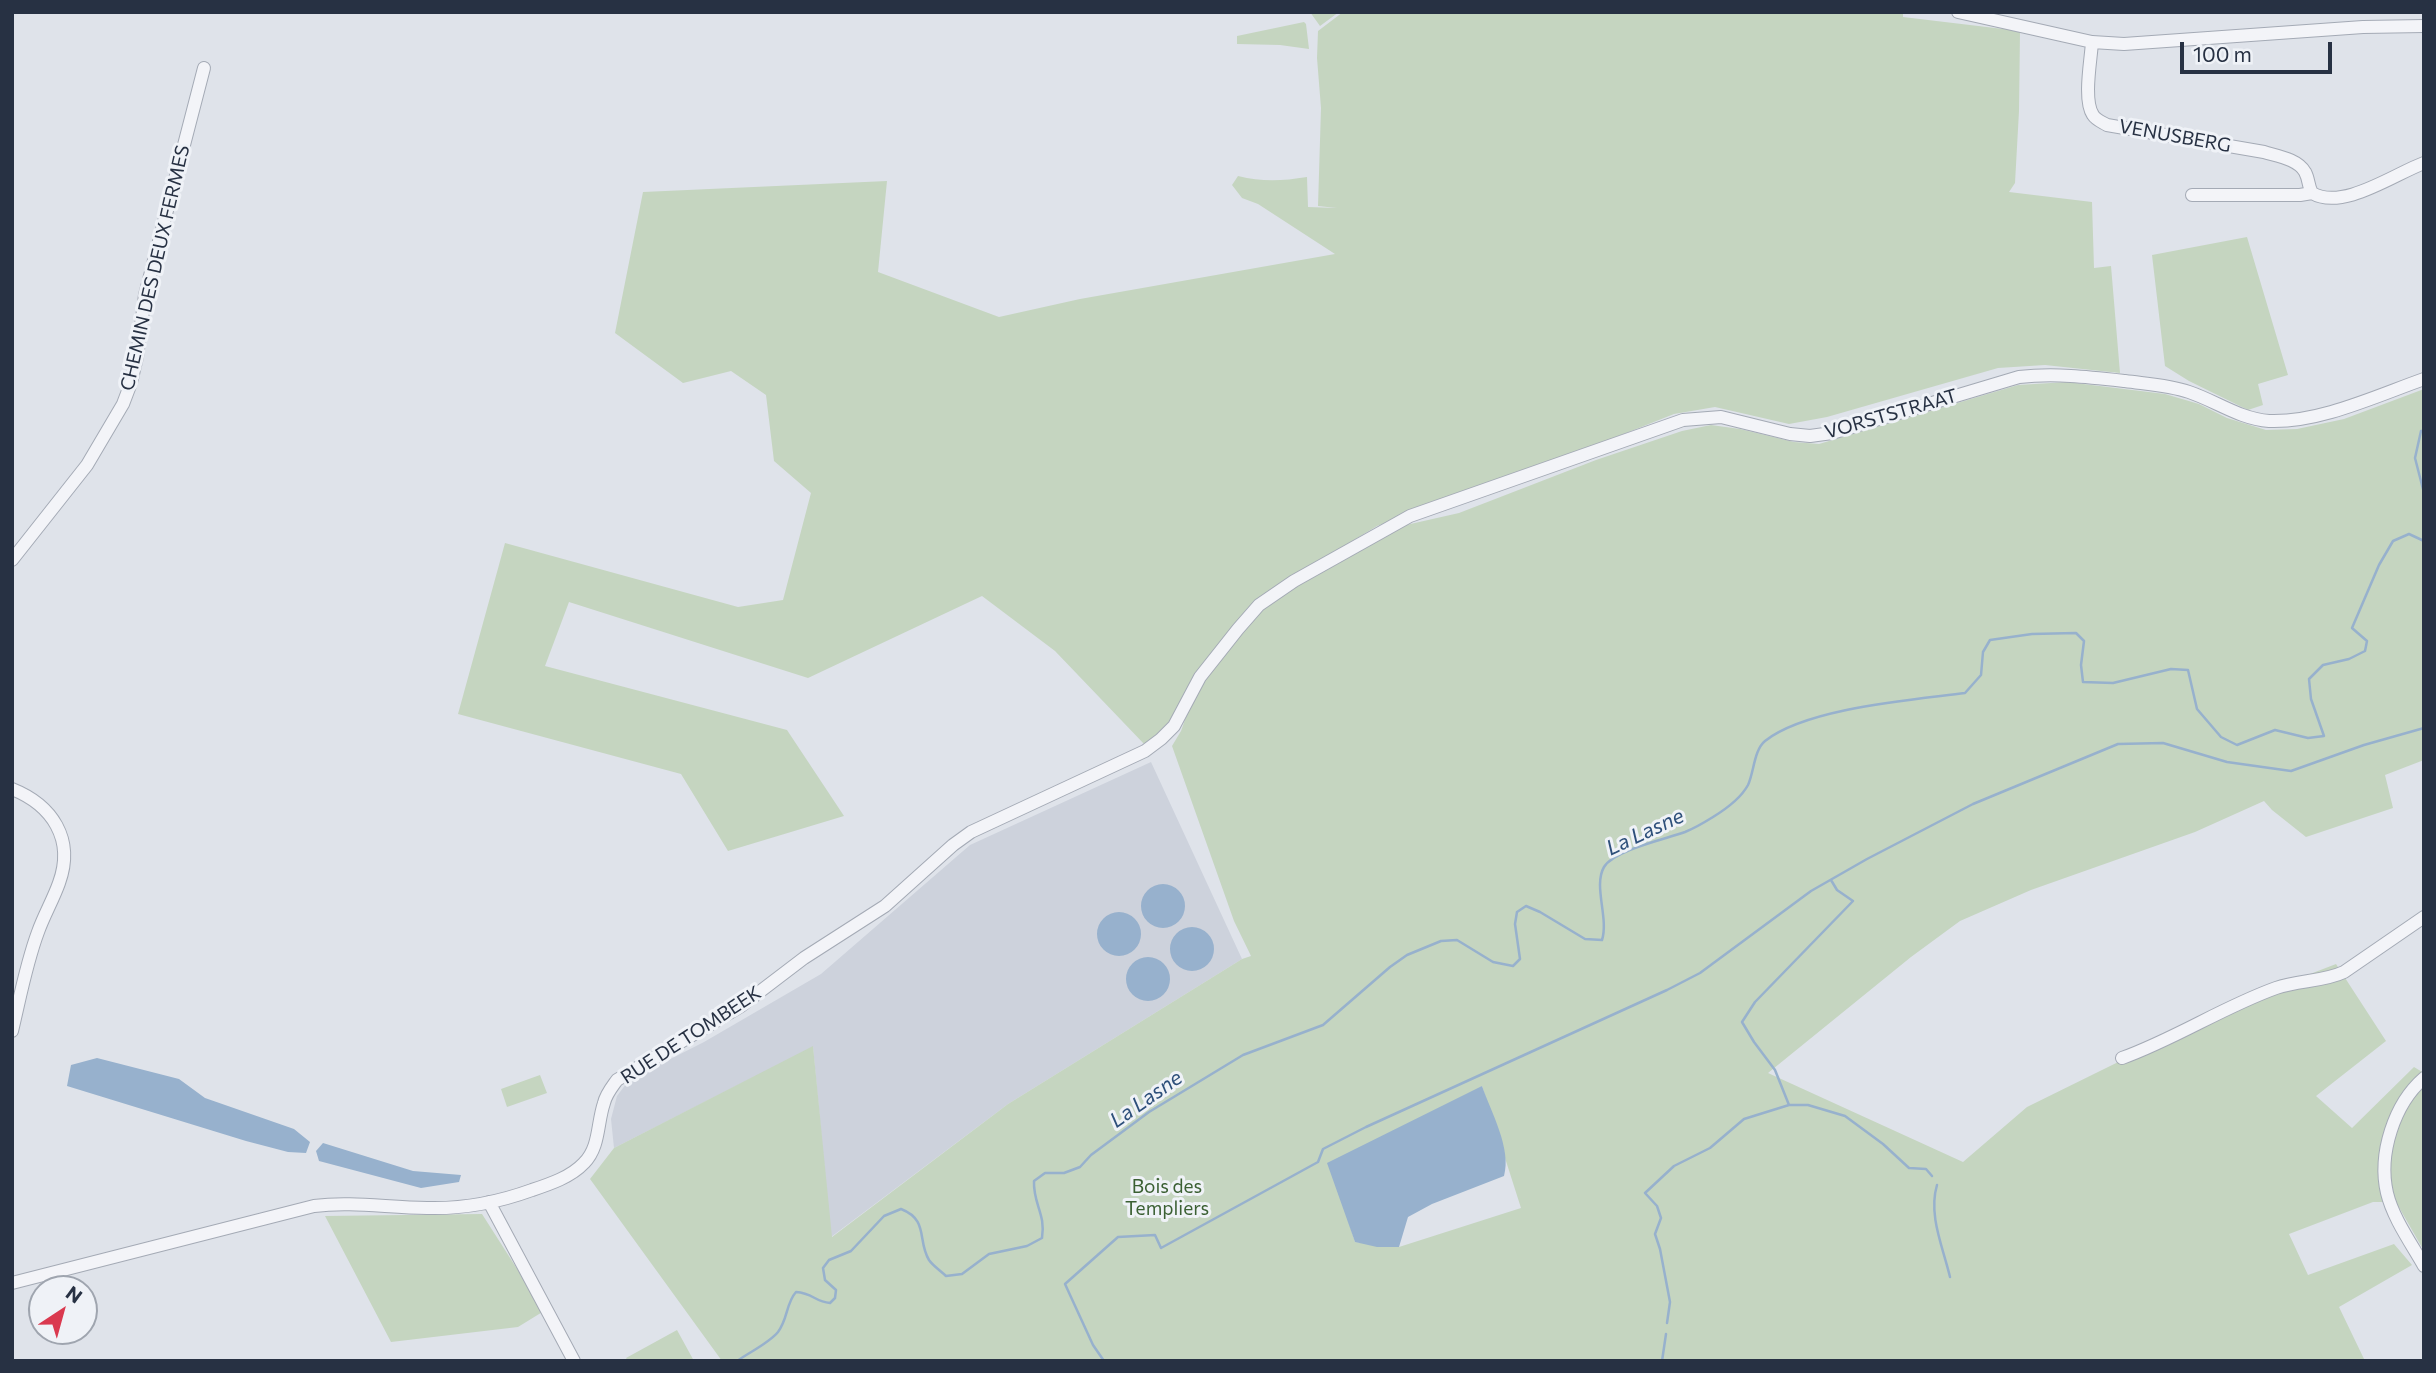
<!DOCTYPE html>
<style>
body{margin:0}
#map{position:relative;width:2436px;height:1373px;overflow:hidden;background:#dfe3ea;font-family:Commissioner,sans-serif}
canvas{display:block}
.frame{position:absolute;inset:0;border:14px solid #273143;pointer-events:none}
.north{position:absolute;left:28px;top:1275px;width:70px;height:70px;box-sizing:border-box;background:#eff2f7;border:2px solid #9fa5af;border-radius:50%;rotate:36deg;font-size:19px;font-weight:700;line-height:28px;text-align:center;color:#273143}
.north::after{content:'';display:block;margin:auto;width:24px;height:32px;background:#da394f;clip-path:polygon(50% 0,100% 100%,50% 72%,0 100%)}
.scale{position:absolute;left:2180px;top:42px;width:152px;height:32px;box-sizing:border-box;border:4px solid #273143;border-top:0;padding-left:9px;font-size:21px;line-height:24px;white-space:nowrap;color:#273143;-webkit-text-stroke:5px #eff2f7;paint-order:stroke}
</style>
<div id="map">
<canvas width="2436" height="1373"></canvas>
<div class="frame"></div>
<div class="north">N</div>
<div class="scale">100 m</div>
</div>
<script>
const c = document.querySelector('canvas').getContext('2d');
c.lineJoin = 'round';
function paint(path, color) { c.fillStyle = color; c.fill(path, 'evenodd'); }
function strokePath(path, color, width, dash) { c.strokeStyle = color; c.lineWidth = width; c.lineCap = dash ? 'butt' : 'round'; c.setLineDash(dash || []); c.stroke(path); }
function write(font, color, halo, rows, align = 'center') {
  c.font = font + ' Commissioner,sans-serif'; c.lineWidth = 6; c.setLineDash([]); c.textBaseline = 'middle'; c.strokeStyle = halo; c.fillStyle = color; for (const [text, x, y, turn = 0] of rows) {
    c.save(); c.translate(x, y); c.rotate((+turn || 0) * Math.PI / 180); c.textAlign = isNaN(turn) ? turn : align; if (halo) c.strokeText(text, 0, 0); c.fillText(text, 0, 0); c.restore();
  }
}
const built = new Path2D(`
 M1151,762l91,197 -234,145 -177,133 -18,-190 -199,101 -3,-29 6,-23 12,-16 75,-38 117,-68 149,-129z`);
const green = new Path2D(`
 M1310,12h29l-19,14z
 M1343,12h560v5l117,14 -1,80 -4,72 -6,9 83,10 2,66 17,-2 9,107 -75,-8 -47,3 -171,49 -38,7 -74,-17 -41,7 -151,60 -146,52 -105,64 -13,22 26,-20 121,-67 53,-12 137,-53 86,-29 29,-6 29,4 54,13 25,2 199,-59 49,-3 98,12 34,10 28,14 39,12 31,-1 47,-10 80,-30v371l-39,15 8,33 -87,29 -34,-27 -8,-9 -69,31 -164,58 -71,31 -49,36 -143,116 195,89 64,-55 221,-109 88,-34 50,77 -70,55 36,32 62,-61 10,6v178l-28,-49h-23l-84,32 19,41 86,-31 18,21 -73,42 26,54h-1643l-132,-182 24,-31 199,-102 19,191 176,-133 234,-145 9,-3 -17,-35 -62,-175 9,-15 10,-28 -46,42 -90,-94 -73,-55 -174,82 -239,-76 -24,64 242,64 57,86 -116,35 -47,-77 -223,-60 47,-171 233,64 45,-7 28,-107 -37,-32 -8,-66 -35,-24 -48,12 -68,-50 28,-141 244,-11 -9,91 121,45 81,-18 255,-45 -77,-50 -16,-6 -10,-13 6,-9c24,6 44,5 69,1l1,30 29,1 -19,-2 3,-98 -4,-50 1,-27zM1482,1086l39,122 -122,39 -44,-5 -7,-22z
 M1304,22l2,2 3,25 -29,-4 -43,-1v-8z
 M2247,237l41,138 -30,9 5,21 -15,5 -59,-29 -24,-15 -13,-111z
 M540,1075l7,18 -40,14 -6,-18z
 M482,1214l62,97 -26,16 -127,15 -66,-126z
 M677,1330l17,31h-66l-2,-3z`);
const water = new Path2D(`
 M1141 906a22 22 0 1 1 44 0a22 22 0 1 1-44 0Z
 M1097 934a22 22 0 1 1 44 0a22 22 0 1 1-44 0Z
 M1170 949a22 22 0 1 1 44 0a22 22 0 1 1-44 0Z
 M1126 979a22 22 0 1 1 44 0a22 22 0 1 1-44 0Z
 M97,1058l82,21 26,19 89,31 16,13 -4,11 -18,-1 -42,-11 -179,-55 4,-21z
 M1482,1086c9,26 30,63 22,90l-72,28 -24,13 -9,30h-22l-22,-5 -28,-79z
 M323,1143l90,28 48,4 -2,7 -38,6 -102,-27 -3,-10z`);
const stream = new Path2D(`
 M2424,431h-3l-6,27 9,35
 M1789,1105h19l37,11 38,28 26,24 17,1 6,7
 M1937,1185c-9,30 6,62 13,92
 M1667,1323l3,-21 -10,-53 -5,-15 6,-16 -4,-12 -12,-13 29,-27 36,-18 34,-29 45,-14 -14,-35 -21,-28 -12,-20 13,-20 98,-101 -16,-11 -6,-10
 M737,1361c13,-9 32,-18 41,-29 10,-13 8,-29 18,-40 17,1 19,10 34,11l5,-5 1,-8 -11,-10 -2,-12 6,-8 22,-9 33,-35 17,-7c28,11 16,31 28,51 4,6 12,11 17,16l16,-2 27,-20 38,-8 15,-8c4,-24 -9,-34 -8,-57l11,-8h19l16,-6 11,-12 58,-43 94,-57 80,-30 67,-58 17,-12 34,-14 16,-1 36,22 20,4 7,-7 -5,-35 2,-12 9,-6 14,6 45,27 17,1c7,-22 -9,-54 2,-73 10,-17 62,-28 81,-35 10,-4 20,-10 28,-15 13,-8 28,-19 35,-32 6,-13 6,-35 17,-44 42,-33 147,-41 200,-48l16,-18 2,-23 7,-12 42,-6 44,-1 8,8 -3,24 2,17 30,1 58,-14 17,1 9,39 24,28 16,8 38,-15 33,8 16,-2 -13,-37 -2,-20 14,-14 26,-6 16,-8 2,-10 -15,-13 27,-63 14,-24 16,-7 15,7
 M1104,1361l-11,-16 -28,-61 53,-47 37,-2 6,13 157,-86 5,-13 43,-22 301,-137 33,-17 111,-82 56,-32 106,-55 145,-60 45,-1 64,19 64,9 73,-26 60,-17
 M1662,1361l4,-27`);
const street = new Path2D(`
 M1958,12l134,30 32,2 239,-17 61,-1
 M2092,42c-1,18 -9,58 1,73 3,5 9,7 14,10l157,27c13,4 34,7 41,20 4,7 3,14 7,21
 M2192,195h108l12,-2c31,18 82,-19 112,-30
 M12,560l75,-95 36,-61 8,-21 6,-26 8,-62 59,-227
 M12,789c40,16 63,50 47,94 -6,17 -15,32 -21,49 -12,32 -18,66 -26,99
 M2122,1058c53,-19 101,-51 154,-70 22,-8 47,-6 68,-16l80,-55
 M2424,1078c-30,26 -46,76 -37,115 6,25 24,50 37,73
 M489,1202l85,159
 M12,1283l302,-77c38,-5 75,2 113,2 35,1 72,-6 105,-18 18,-6 39,-13 52,-27 16,-16 13,-40 20,-60 2,-9 8,-16 13,-23l124,-74 63,-48 81,-52 68,-61 18,-13 174,-81 16,-12 13,-13 26,-49 38,-48 21,-24 35,-24 116,-65 273,-96 38,-3 69,17 20,2 22,-3 187,-56c36,-4 70,0 106,4 22,3 44,4 64,11 27,9 51,27 80,29 50,2 107,-25 155,-42`);
const streetNames = [
 ["VENUSBERG",2175,136,10],
 ["CHEMIN DES DEUX FERMES",155,268,-77],
 ["VORSTSTRAAT",1891,414,-16],
 ["RUE DE TOMBEEK",691,1035,-33]
];
const parkNames = [
 ["Bois des",1167,1187],
 ["Templiers",1167,1209]
];
const waterNames = [
 ["La Lasne",1645,832,-25],
 ["La Lasne",1146,1099,-35]
];
paint(built, '#cdd2dc');
paint(green, '#c5d5c0');
paint(water, '#97b1cd');
strokePath(stream, '#97b1cd', 2.5);
strokePath(street, '#a4aab5', 14);
strokePath(street, '#f3f4f8', 12);
write('19px', '#273143', '#eff2f7', streetNames);
write('19px', '#3b6033', '#eff2f7', parkNames);
write('italic 21px', '#2d4f7a', '#eff2f7', waterNames);
</script>
